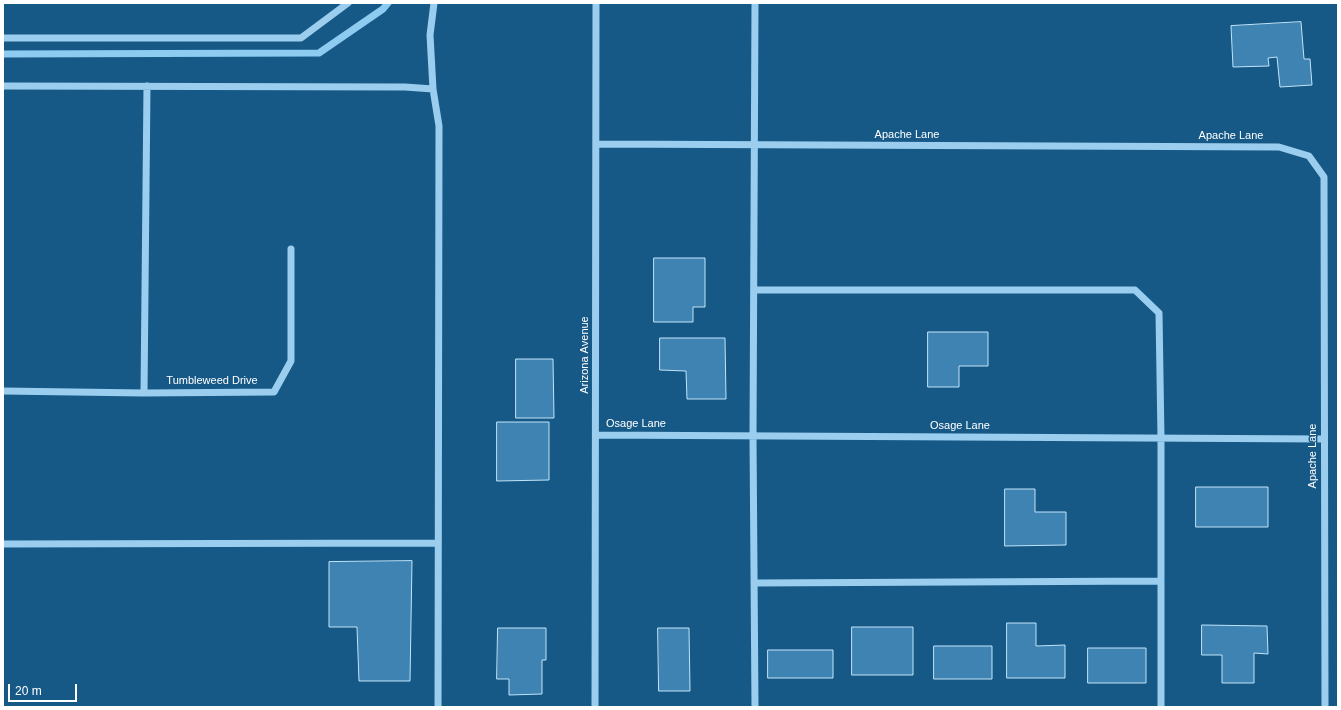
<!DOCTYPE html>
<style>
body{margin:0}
#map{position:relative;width:1341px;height:710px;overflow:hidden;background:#165987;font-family:Arial,sans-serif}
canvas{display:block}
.frame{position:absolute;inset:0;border:4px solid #fff;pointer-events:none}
.scale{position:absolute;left:8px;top:684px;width:69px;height:18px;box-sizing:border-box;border:2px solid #fff;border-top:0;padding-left:5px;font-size:12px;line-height:14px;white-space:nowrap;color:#fff;-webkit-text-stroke:3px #165987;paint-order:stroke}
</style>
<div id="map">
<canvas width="1341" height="710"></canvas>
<div class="frame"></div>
<div class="scale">20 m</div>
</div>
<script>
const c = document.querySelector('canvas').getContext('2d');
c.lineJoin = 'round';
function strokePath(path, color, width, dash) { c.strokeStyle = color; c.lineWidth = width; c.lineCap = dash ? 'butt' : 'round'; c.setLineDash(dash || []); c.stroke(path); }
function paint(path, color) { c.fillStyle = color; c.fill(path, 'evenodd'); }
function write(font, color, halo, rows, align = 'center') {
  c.font = font + ' Arial,sans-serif'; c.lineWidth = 3; c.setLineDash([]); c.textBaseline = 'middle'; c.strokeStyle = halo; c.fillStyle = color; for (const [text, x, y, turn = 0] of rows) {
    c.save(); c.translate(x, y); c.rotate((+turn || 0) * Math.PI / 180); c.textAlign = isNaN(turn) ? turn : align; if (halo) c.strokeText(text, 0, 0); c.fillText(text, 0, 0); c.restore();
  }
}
const stream = new Path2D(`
 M3,54l316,-1 64,-44 5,-6`);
const building = new Path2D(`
 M1301,22l3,37h6l2,26 -32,2 -3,-30 -9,1 1,8 -36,1 -2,-41z
 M654,258h51v49h-12v15h-39z
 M928,332h60v34h-29v21h-31z
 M660,338h65l1,61h-39l-1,-28 -26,-1z
 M516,359h37l1,59h-38z
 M497,422h52v58l-52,1z
 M1196,487h72v40h-72z
 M1005,489h30v23h31v33l-61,1z
 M412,561l-2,120h-51l-2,-54h-28v-65z
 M1007,623h29v23l29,-1v33h-58z
 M1202,625l65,1 1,28 -14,-1v30h-32v-28h-20z
 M852,627h61v48h-61z
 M498,628h48v32h-4v34l-33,1v-16h-12z
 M658,628h31l1,63h-31z
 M934,646h58v33h-58z
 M1088,648h58v35h-58z
 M768,650h65v28h-65z`);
const minor = new Path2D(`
 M434,3l-4,32 3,54 6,37 -1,581
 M755,3l-2,433 2,271
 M3,38h298l47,-35
 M3,86l402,1 28,2
 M596,144l683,3 30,9 15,21 1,530
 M754,290h381l24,23 2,125v269
 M3,391l141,2 130,-1 17,-31v-112
 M144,393l3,-307
 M596,435l728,4
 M3,544l435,-1
 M754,583l407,-2
 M595,707l1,-704`);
const streetNames = [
 ["Apache Lane",907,135],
 ["Apache Lane",1231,136],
 ["Arizona Avenue",585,355,-90],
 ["Tumbleweed Drive",212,381],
 ["Osage Lane",636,424],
 ["Osage Lane",960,426],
 ["Apache Lane",1313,456,-90]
];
strokePath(stream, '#8dcbf1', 7);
paint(building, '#3e83b1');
strokePath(building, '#c1e4fa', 1);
strokePath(minor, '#9bceee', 7);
write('11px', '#fff', '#165987', streetNames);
</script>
